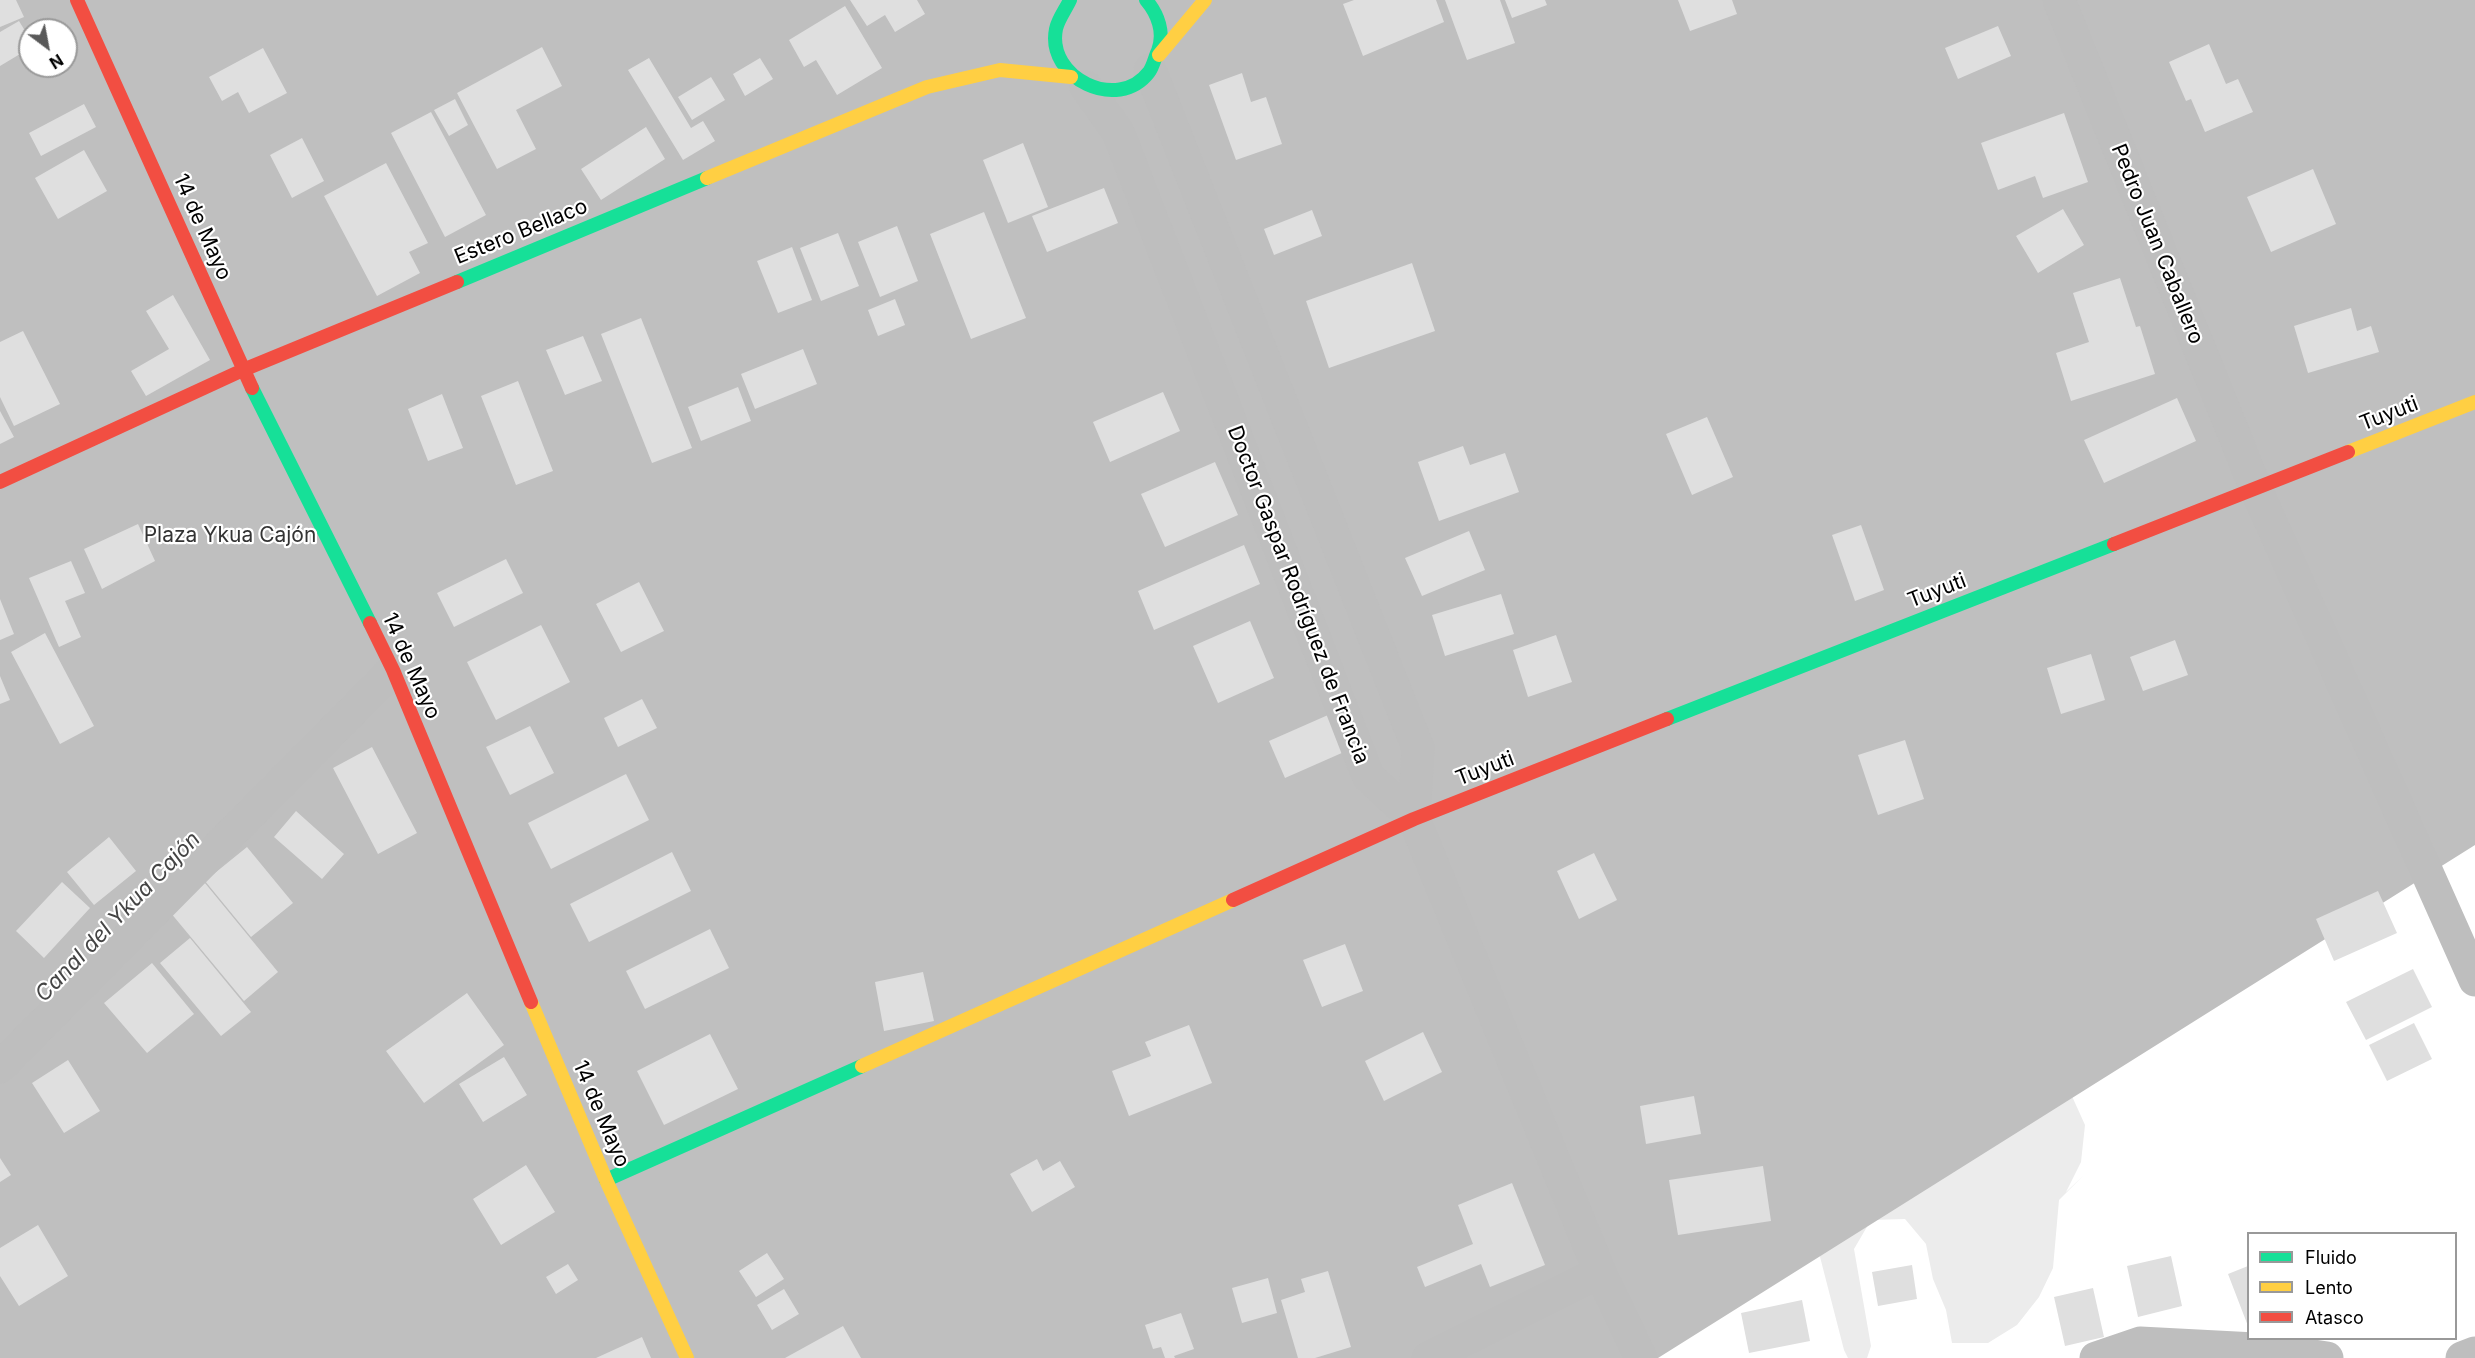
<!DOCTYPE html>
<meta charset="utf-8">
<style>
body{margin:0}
#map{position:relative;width:2475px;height:1358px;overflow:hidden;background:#fff;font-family:Inter,sans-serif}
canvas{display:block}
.legend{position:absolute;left:2247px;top:1232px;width:210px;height:108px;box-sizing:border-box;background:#fff;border:2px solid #999;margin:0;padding:8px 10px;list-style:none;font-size:18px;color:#000}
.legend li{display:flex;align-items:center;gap:12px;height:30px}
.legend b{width:30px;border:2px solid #999}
.north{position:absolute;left:18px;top:18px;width:60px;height:60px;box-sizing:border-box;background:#fff;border:2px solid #999;border-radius:50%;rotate:148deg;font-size:16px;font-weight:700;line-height:24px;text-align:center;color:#000}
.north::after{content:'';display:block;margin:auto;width:21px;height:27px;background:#595959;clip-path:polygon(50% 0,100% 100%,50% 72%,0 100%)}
</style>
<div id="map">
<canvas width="2475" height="1358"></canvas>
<ul class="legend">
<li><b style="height:8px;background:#16e098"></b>Fluido</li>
<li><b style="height:8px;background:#ffcf43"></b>Lento</li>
<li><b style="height:8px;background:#f24e42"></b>Atasco</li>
</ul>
<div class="north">N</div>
</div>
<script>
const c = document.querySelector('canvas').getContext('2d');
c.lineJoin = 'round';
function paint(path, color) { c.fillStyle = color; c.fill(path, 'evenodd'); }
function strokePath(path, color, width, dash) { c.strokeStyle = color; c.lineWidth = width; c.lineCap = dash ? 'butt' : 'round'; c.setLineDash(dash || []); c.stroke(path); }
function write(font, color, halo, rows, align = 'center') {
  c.font = font + ' Inter,sans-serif'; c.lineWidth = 4.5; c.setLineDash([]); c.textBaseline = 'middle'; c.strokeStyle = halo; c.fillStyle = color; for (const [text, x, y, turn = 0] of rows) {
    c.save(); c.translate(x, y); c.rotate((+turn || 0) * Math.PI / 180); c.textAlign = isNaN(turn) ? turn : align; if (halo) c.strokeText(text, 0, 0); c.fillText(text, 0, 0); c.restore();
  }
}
const green = new Path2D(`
 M2071,1094l14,31 -4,37 -15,30 18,-17 -25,25 -6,68 -14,29 -22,28 -29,18h-36l-6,-33 -13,-31 -7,-35 -21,-25 -34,1 -17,29 17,97 -4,12h-19l-4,-8 -42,-163z`);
const water = new Path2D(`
 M0,0h2475v845l-817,513h-1658zM30,30h36v36h-36z`);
const building = new Path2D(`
 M0,0h16l8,17 -24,10z
 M850,0h67l8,14 -30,18 -10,-17 -18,11z
 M1354,0h82l8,22 -81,34 -20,-52z
 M1445,0h55l15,43 -48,17z
 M1505,0h40l2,5 -35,13z
 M1678,0h54l5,14 -47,17z
 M845,6l37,62 -45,27 -21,-35 -12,7 -15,-27z
 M19,21l11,18v9l-30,18v-34z
 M1998,26l13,30 -53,23 -13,-31z
 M2209,44l17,40 12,-5 15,33 -48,20 -14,-33 -5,2 -17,-39z
 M542,47l20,39 -46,24 20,39 -39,20 -40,-76z
 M263,48l24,45 -38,20 -11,-21 -16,9 -13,-24z
 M649,58l42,70 12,-7 12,20 -32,19 -55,-90z
 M760,58l13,21 -28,17 -12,-22z
 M1242,73l9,29 15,-5 16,47 -46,16 -27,-75z
 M711,77l14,23 -33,20 -14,-23z
 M455,99l13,26 -19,11 -15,-26z
 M84,104l12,23 -55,29 -12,-23z
 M431,112l55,103 -41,22 -54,-104z
 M2064,113l24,69 -45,16 -8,-22 -37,14 -17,-47z
 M646,127l19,32 -64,41 -20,-31z
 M302,138l22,43 -32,17 -22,-43z
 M1023,143l25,64 -40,16 -25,-63z
 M84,150l23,41 -49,28 -23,-41z
 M386,163l42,80 -19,9 11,21 -43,23 -53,-100z
 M2313,169l23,55 -65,28 -24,-55z
 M1104,188l14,35 -71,29 -15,-36z
 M2063,209l21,36 -46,28 -22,-37z
 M1312,210l10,26 -48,19 -10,-26z
 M984,212l42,106 -55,21 -41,-105z
 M897,226l21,55 -38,16 -22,-55z
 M838,233l21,53 -38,15 -21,-53z
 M792,247l20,53 -34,13 -21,-52z
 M1412,263l23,68 -106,37 -23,-67z
 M2120,278l16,49 4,-1 15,48 -84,27 -15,-48 33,-11 -16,-49z
 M173,295l37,65 -64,36 -15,-25 38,-22 -23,-38z
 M895,299l10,26 -27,11 -10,-26z
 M2351,308l6,23 14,-5 8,26 -71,21 -14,-47z
 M641,318l51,130 -40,15 -51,-129z
 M23,331l37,73 -46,22 -14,-29v-55z
 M583,336l19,45 -37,14 -19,-45z
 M803,349l14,35 -62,25 -14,-35z
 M518,381l35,90 -37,14 -35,-89z
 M738,387l13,34 -50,20 -13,-34z
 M1163,392l17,39 -70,31 -17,-40z
 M442,394l21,54 -35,13 -20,-52z
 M2177,398l19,43 -92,42 -20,-43z
 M0,411l14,26 -14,7z
 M1707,417l26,60 -41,18 -26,-61z
 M1463,446l7,19 35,-12 14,39 -80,29 -21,-59z
 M1215,462l23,53 -73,32 -24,-53z
 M138,524l17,37 -53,28 -18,-40z
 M1861,525l23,65 -29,11 -23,-66z
 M1469,531l16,39 -63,26 -17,-38z
 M1244,545l16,39 -106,46 -16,-39z
 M506,559l17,34 -69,34 -17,-34z
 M71,561l14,32 -20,8 16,36 -22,10 -30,-69z
 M639,582l25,49 -43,21 -25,-48z
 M1501,594l13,40 -69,22 -13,-41z
 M0,599l14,35 -14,6z
 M1250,621l24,57 -56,25 -25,-57z
 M541,625l29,57 -74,38 -29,-58z
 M45,633l49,93 -34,18 -49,-92z
 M1556,635l16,47 -44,15 -15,-47z
 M2175,640l13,35 -45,16 -13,-34z
 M2091,654l14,46 -44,14 -14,-46z
 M0,676l10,24 -10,4z
 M642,699l15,29 -39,19 -14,-29z
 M1328,715l16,37 -59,26 -16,-37z
 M530,726l24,47 -44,22 -24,-48z
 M1905,740l19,59 -46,16 -20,-60z
 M372,747l45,86 -39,21 -45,-86z
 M626,774l23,46 -98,49 -23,-46z
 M296,811l48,43 -22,25 -48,-42z
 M109,837l27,34 -42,34 -27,-33z
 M247,847l46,56 -42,34 -46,-56z
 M672,852l19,39 -102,51 -19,-38z
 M1594,853l23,47 -38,19 -22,-48z
 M200,877l78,95 -34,29 -79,-95z
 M62,882l28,26 -46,50 -28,-27z
 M2378,891l19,42 -63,28 -18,-42z
 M710,929l19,39 -84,41 -19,-38z
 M190,938l61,74 -30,24 -61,-73z
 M1345,944l18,47 -41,16 -19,-47z
 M152,963l42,51 -47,39 -43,-50z
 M2413,969l19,38 -66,33 -20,-38z
 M923,972l11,49 -50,10 -9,-49z
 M467,993l37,52 -80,58 -38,-52z
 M2414,1023l18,36 -45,22 -18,-36z
 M1189,1025l23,58 -83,33 -17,-45 39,-15 -6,-14z
 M1423,1032l19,40 -58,29 -19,-40z
 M710,1034l28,55 -74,36 -27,-54z
 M504,1057l23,38 -44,27 -24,-38z
 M68,1060l32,51 -36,22 -32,-50z
 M1694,1096l7,38 -55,10 -6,-38z
 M0,1158l11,17 -11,7z
 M1037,1159l6,12 17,-10 15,26 -43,25 -22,-38z
 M526,1165l29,47 -54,33 -28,-46z
 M1763,1166l8,55 -93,14 -9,-55z
 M1512,1183l33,82 -55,22 -9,-23 -56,23 -8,-20 56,-23 -15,-39z
 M38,1225l30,51 -49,30 -19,-30v-28z
 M767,1253l17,26 -28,18 -17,-26z
 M2171,1256l11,50 -44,11 -11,-51z
 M568,1264l10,16 -22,14 -10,-17z
 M1912,1265l5,34 -39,7 -6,-34z
 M2248,1266v60l-20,-52z
 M1328,1271l23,76 -36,11h-17l-17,-58 24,-8 -4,-13z
 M1268,1278l9,35 -35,10 -10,-35z
 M2093,1288l11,49 -39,9 -11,-49z
 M784,1289l15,25 -27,16 -15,-25z
 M1802,1300l8,41 -61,12 -8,-40z
 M1181,1313l13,36 -20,7 1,2h-10l-4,-11 -8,2 -8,-24z
 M843,1326l18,32h-76z
 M642,1337l9,21h-55z`);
const street = new Path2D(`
 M2059,0l197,489 219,491
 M1150,70l268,678 -4,71
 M1086,87l32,45 250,644 46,43 186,453 41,86
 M0,1067l393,-397
 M1428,1358l172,-86
 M2096,1358l44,-15 134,7 53,8
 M2462,1358l13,-5`);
const fast = new Path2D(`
 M1070,0c-4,9 -12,19 -14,29 -10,49 62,84 93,43 4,-5 6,-15 9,-21 7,-18 0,-37 -12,-51
 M457,282l250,-104
 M252,388l118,235
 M1667,719l447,-175
 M606,1180l256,-114`);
const slow = new Path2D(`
 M1159,55l46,-55
 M707,178l220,-91 73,-17 71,7
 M2348,452l127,-50
 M531,1002l75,178 81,178
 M862,1066l371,-166`);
const jam = new Path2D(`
 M77,0l175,388
 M0,482l243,-112 214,-88
 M2114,544l234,-92
 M370,623l23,47 138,332
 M1233,900l181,-81 253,-100`);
const streetNames = [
 ["14 de Mayo",202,227,66],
 ["Estero Bellaco",521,232,-22],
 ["Pedro Juan Caballero",2157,244,68],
 ["Tuyuti",2389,414,-21],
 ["Tuyuti",1937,591,-21],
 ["Doctor Gaspar Rodríguez de Francia",1298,595,69],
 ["14 de Mayo",411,666,66],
 ["Tuyuti",1485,769,-21],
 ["14 de Mayo",601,1114,67]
];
const parkNames = [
 ["Plaza Ykua Cajón",230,536]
];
const waterNames = [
 ["Canal del Ykua Cajón",118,917,-46]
];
paint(green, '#ececec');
paint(water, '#bfbfbf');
paint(building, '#dfdfdf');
strokePath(street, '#bebebe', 33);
strokePath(fast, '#16e098', 14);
strokePath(slow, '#ffcf43', 14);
strokePath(jam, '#f24e42', 14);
write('21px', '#000', '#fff', streetNames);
write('21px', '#333', '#fff', parkNames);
write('italic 22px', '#444', '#fff', waterNames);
</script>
